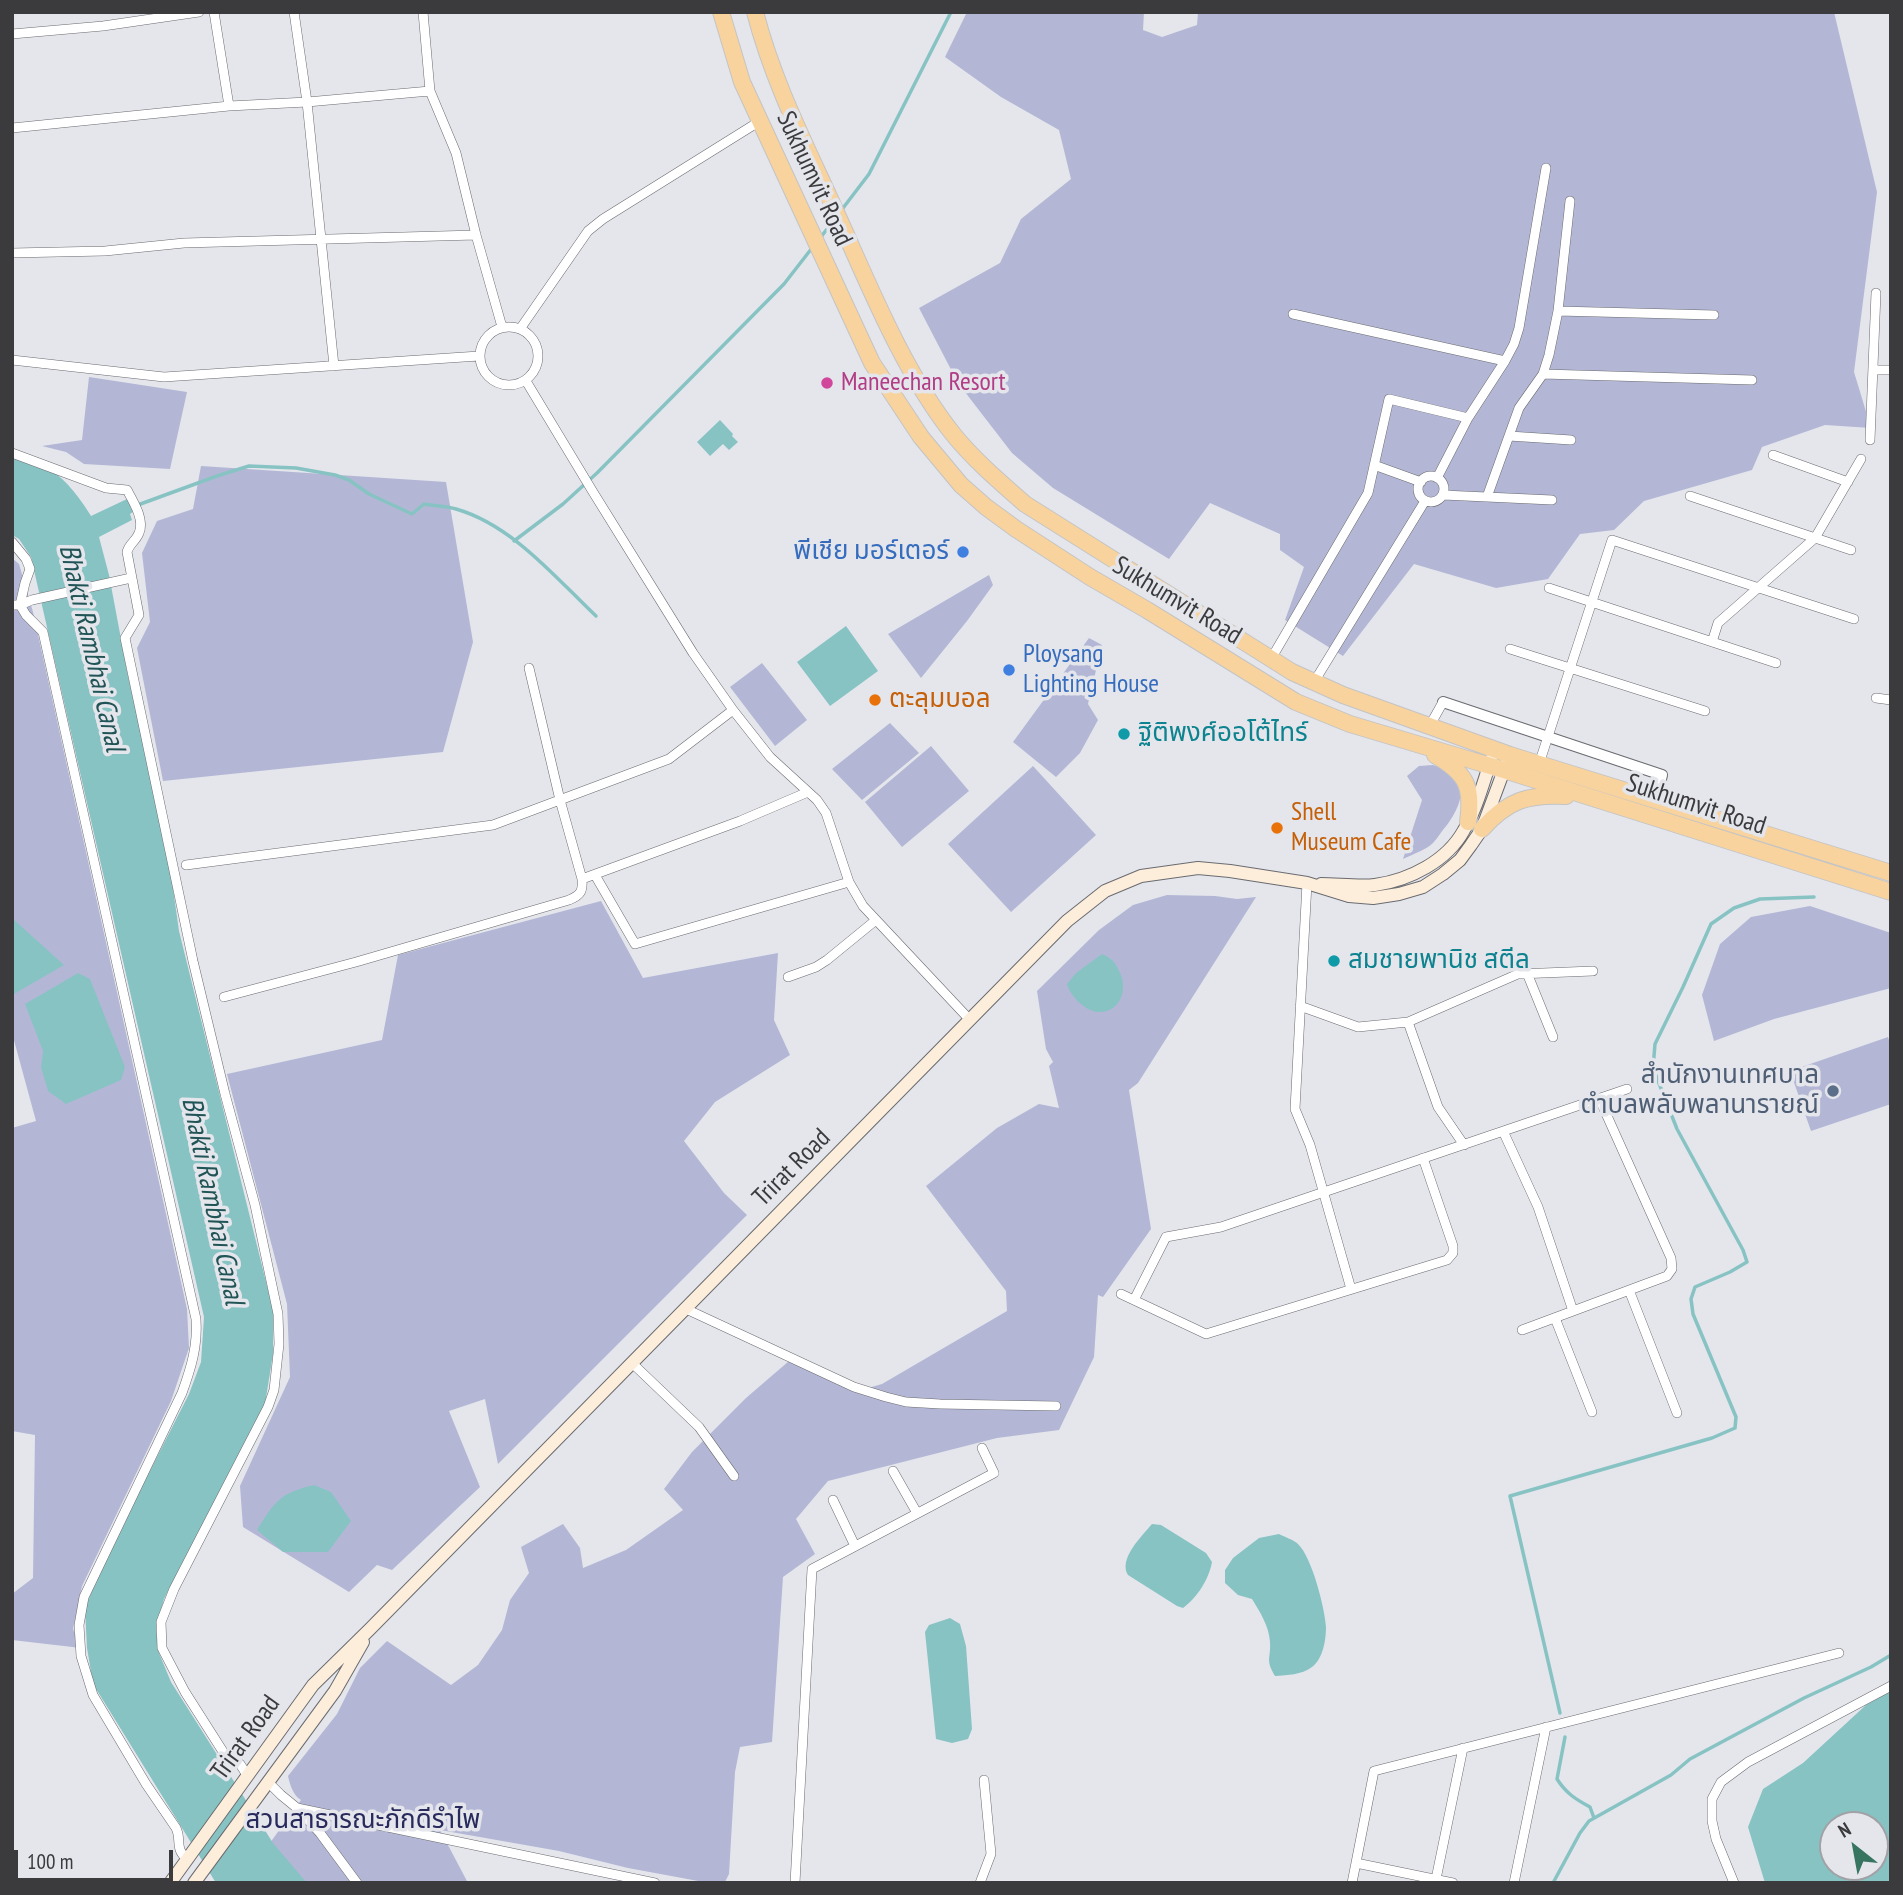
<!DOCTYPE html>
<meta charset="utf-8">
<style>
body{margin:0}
#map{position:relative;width:1903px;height:1895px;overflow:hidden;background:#e4e6ec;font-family:"PT Sans Narrow",sans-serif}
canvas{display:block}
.frame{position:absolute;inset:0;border:14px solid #3b3b3e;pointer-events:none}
.north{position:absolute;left:1819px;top:1811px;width:70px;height:70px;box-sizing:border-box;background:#e4e6ec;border:2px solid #a0a2a6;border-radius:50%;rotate:329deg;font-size:19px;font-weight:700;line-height:28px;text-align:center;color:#3b3b3e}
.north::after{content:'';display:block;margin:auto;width:24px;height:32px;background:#377561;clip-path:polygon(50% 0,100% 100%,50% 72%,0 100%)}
.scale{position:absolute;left:14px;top:1850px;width:159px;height:32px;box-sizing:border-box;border:4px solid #3b3b3e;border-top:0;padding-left:9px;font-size:21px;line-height:24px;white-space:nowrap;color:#3b3b3e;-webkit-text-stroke:5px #e4e6ec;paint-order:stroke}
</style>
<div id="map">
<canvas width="1903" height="1895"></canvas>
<div class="frame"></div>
<div class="north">N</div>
<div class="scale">100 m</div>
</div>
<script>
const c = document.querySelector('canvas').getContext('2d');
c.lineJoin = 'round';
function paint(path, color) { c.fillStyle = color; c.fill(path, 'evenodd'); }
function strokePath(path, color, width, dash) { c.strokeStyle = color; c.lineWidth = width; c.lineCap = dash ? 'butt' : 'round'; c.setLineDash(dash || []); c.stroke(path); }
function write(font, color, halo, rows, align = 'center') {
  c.font = font + ' "PT Sans Narrow","Noto Sans Thai",sans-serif'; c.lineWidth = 7; c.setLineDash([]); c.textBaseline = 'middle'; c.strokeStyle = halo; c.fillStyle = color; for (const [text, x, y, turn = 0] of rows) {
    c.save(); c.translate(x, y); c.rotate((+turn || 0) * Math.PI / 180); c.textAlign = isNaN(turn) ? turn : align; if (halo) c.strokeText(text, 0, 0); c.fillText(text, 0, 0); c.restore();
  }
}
const green = new Path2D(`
 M967,12h177l-1,18 19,7 35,-12 1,-13h636l43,180 -23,180 17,56 -46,-3 -63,22 -10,23 -108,31 -30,29 -34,4 -32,45 -52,9 -82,-24 -71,92 -58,-36 19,-53 -24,-17v-16l-70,-31 -41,56 -116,-71 -41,-35 -54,-70 -39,-75 81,-45 21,-44 50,-40 -12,-49 -58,-33 -56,-40z
 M89,377l98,15 -17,77 -86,-5 -18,-12 -24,-6 40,-6z
 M201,466l245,16 27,160 -30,110 -280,29 -26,-133 13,-26 -8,-69 15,-32 36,-12z
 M12,558l7,6 14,48 154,697 2,39 -18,53 -89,185 -9,43 8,19 -69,-8v-46l21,-16 2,-143 -23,-4v-303l24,-7 -24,-88z
 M989,575l4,10 -26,36 -46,57 -33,-44z
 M1089,638l13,7 -14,59 10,16 -18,33 -24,24 -43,-35z
 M762,663l45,57 -32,26 -45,-59z
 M890,723l29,30 -57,47 -30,-31z
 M931,746l38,45 -67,56 -37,-45z
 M1433,765c36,11 33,34 14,60 -5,5 -9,13 -14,18 -7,7 -20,11 -30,16l19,-59 -15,-24 12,-10z
 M1033,766l63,69 -85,77 -63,-68z
 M1167,895l48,1 22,3 19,-2 -118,186 -9,7 22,139 -48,68 -5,-2 -4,62 -35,73 -62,8 -169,43 -32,38 19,35 -32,23 -11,165 -32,5 -5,25 -6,102 -4,8 -16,1 -81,-15 -69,-17 -119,-21 28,53h-227l60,-83c-8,-5 -11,-15 -13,-24l49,-62 23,-46 27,-27 64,44 27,-20 24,-35 8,-30 19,-27 -8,-26 42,-23 17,24 3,20 43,-18 57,-40 -19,-21 28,-37 54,-54 43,-37 69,30 24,-7 125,-73 -1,-20 -80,-105 71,-58 42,-24 20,4 -10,-42 4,-4 -7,-13 -9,-58 62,-61 34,-25z
 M601,901l42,77 135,-25 -4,67 16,35 -75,47 -31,39 40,52 23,22 -249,249 -13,-65 -36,12 31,76 -88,83 -15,-5 -28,27 -106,-65 -3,-41 50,-109 -3,-73 -60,-230 155,-34 16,-85z
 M1810,906l81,27v55l-117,31 -60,22 -12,-46 18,-51 31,-27z
 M1888,1037l3,9v58l-80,27 -21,-60z`);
const water = new Path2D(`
 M720,420l13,14 -1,2 6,6 -9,8 -6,-6 -13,12 -13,-14z
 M12,455c11,4 23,7 33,12 19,9 35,31 46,49l36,-17 6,13 -3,2 2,6 -33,17 10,38 19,101 38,163 13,92 94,379v44l-8,50 -101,195 -8,31 3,23 12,29 102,161 34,40h-91l-123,-199 -6,-36 -2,-39 16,-42 88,-173 12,-32 3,-45 -173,-760 -12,-18 -7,-4z
 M846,626l32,45 -48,35 -33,-44z
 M12,918l52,47 -50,29h-2z
 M1102,954c10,4 14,9 18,19 8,17 0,40 -22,39 -13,-1 -28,-16 -31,-28l9,-11z
 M78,973l12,6 35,88 -4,13 -55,24 -18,-13 -7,-24 2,-16 -18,-47z
 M314,1485l17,7 20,29 -23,31h-45l-26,-22c18,-29 23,-37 57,-45z
 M1152,1524l9,1 45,28 6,9c-3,17 -15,36 -29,46l-6,-2 -49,-31c-10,-16 14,-39 24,-51z
 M1279,1534c6,3 15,6 19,10 14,13 27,65 28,83 0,13 -3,32 -14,40 -11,8 -24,8 -37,9 -10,-17 -4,-17 -5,-34 -1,-16 -10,-30 -18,-43l-14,-4 -13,-12v-13l8,-12 26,-20z
 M950,1618l10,6 6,22 6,83 -4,10 -16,4 -16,-4 -11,-107 4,-7z
 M1891,1691v192h-126l-17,-56 15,-38 40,-26 63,-58zM1833,1825h42v42h-42z`);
const stream = new Path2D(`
 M840,212l29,-38 82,-162
 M821,237l12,-16
 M135,506l82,-30 32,-10 47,2 39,7 14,5 20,14 43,20 12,-10c10,2 22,2 32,5 56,16 99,68 140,107
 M514,541l49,-37 34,-31 187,-189 28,-36
 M1560,1713l-50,-217 202,-58 23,-10 1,-11 -43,-103 -2,-15 4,-12 35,-15 17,-10 -4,-12 -66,-121 -24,-61 2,-24 28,-57 28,-63 23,-16 26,-9 54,-2
 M1565,1737l-8,42c9,14 18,20 33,28l4,11
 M1553,1883l27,-50 9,-12 82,-46 19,-16 114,-61 67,-31 20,-12`);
const minor = new Path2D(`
 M214,12l15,94
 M294,12l13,90 27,264
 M423,12l7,79 26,62 20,82 26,92
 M12,34l91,-8 96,-14
 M12,128l217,-22 78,-4 123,-11
 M12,253l93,-2 79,-8 292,-8
 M1558,311l156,4
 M1293,314l212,47
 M480 356a29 29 0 1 1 58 0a29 29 0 1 1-58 0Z
 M520,329l68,-98 15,-12 157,-98
 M12,360l152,17 315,-21
 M1873,370h18
 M1543,374l209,6
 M526,381l67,111 100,161 40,57 37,47 47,43 9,13 23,69 14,24 107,114
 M1509,436l62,4
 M1870,440l6,-147
 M12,453l94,35 21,2c6,11 18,30 12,43 -3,8 -10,11 -12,19l12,63 -14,23 68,323 32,133 30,111 23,109 1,30 -5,46 -6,17 -94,182 -13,33 1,26 23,44 42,66 13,6 7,11
 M1773,455l75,27
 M1374,465l47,17
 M1418 489a13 13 0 1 1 26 0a13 13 0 1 1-26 0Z
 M1437,478l31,-60 37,-57 9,-17 5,-16 27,-160
 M1443,495l109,5
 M1690,496l161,54
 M1487,497l32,-89 24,-34 6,-19 9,-44 12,-110
 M12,542l14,17 4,10 -5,14 -5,22 6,10 17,17 153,687c2,27 -5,49 -14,74l-98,204 -5,28 2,31 12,39 53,89 30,44c6,12 -2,20 11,31
 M1549,588l227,75
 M12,605h8l12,-5 99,-22
 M1712,642l6,-19 97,-85 46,-79
 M1510,649l195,62
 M1271,659l97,-166 21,-94 79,19
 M1314,682l111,-181
 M1876,698l15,2
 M1429,727l14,-25
 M1539,764l73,-224 242,79
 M186,865l307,-40 176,-66 64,-49
 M595,875l40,69 214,-62
 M582,879l158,-58 68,-29
 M1307,883l-12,226 15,36 41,144
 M1527,973l26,64
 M788,977l28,-10 11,-7 49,-40
 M224,997l132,-35 213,-62c12,-5 14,-9 13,-21l-22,-79 -31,-132
 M1300,1006l58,21 50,-5 110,-48 75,-3
 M1408,1022l30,85 26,38
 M1503,1131l35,76 35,104
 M1629,1290l48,123
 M1121,1294l85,40 241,-74 6,-7v-7l-30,-88
 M1134,1300l32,-63 55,-10 406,-138
 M686,1309l168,78 32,10 20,5 34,2 116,2
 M1555,1318l37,94
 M1522,1330l145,-54 5,-7 -1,-11 -72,-160
 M632,1363l67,64 35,49
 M893,1471l24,42
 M833,1500l22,46
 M268,1782l13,13 16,13 358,75
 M297,1808l23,25 37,50
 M1356,1863l97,20
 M1436,1879l27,-131
 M795,1883l17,-314 182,-96 -12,-25
 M980,1883l11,-29 -7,-74
 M1352,1883l22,-112 465,-118
 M1514,1883l32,-156
 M1734,1883l-18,-44 -4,-18v-22l9,-17 27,-20 143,-76`);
const tertiary = new Path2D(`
 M1443,702l219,73 -6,25`);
const secondary = new Path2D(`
 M1321,884c16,0 39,3 54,1 35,-5 72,-24 89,-55 13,-22 19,-47 27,-70
 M170,1883l143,-198 57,-56 697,-708 38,-30 36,-15 57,-8 32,3 77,12 42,13 24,2 26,-4 24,-7 20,-13 17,-14 11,-15 11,-16 25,-67
 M194,1883l141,-192 28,-49`);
const trunk = new Path2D(`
 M721,12l21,70 130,281 49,74 40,48 25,22 30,22 74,48 57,33 149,92 54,22 154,46 387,122
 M755,12c17,66 47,126 75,187 36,78 70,168 123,235 21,26 47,48 72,70l267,168 51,23 167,60 381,118
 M1435,755c31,18 38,31 33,67
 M1482,829c26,-29 46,-35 84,-33`);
const markers = [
 [827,383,7,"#d1479c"],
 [963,552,7,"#3f7fe0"],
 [1009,670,7,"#3f7fe0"],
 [875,700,7,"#e8710a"],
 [1124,734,7,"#0f9aa8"],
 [1277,828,7,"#e8710a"],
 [1334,961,7,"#0f9aa8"],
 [1833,1091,7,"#5c6f8a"]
];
const streetNames = [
 ["Sukhumvit Road",814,179,65],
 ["Sukhumvit Road",1177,601,31],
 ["Sukhumvit Road",1696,805,18],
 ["Trirat Road",792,1168,-45],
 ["Trirat Road",246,1738,-54]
];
const hotelNames = [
 ["Maneechan Resort",841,383]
];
const shopNames = [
 ["พีเชีย มอร์เตอร์",949,552],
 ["Ploysang",1023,655,"left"],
 ["Lighting House",1023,685,"left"]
];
const foodNames = [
 ["ตะลุมบอล",889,700],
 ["Shell",1291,813],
 ["Museum Cafe",1291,843]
];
const cultureNames = [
 ["ฐิติพงศ์ออโต้ไทร์",1138,734],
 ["สมชายพานิช สตีล",1348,961]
];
const serviceNames = [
 ["สำนักงานเทศบาล",1819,1076],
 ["ตำบลพลับพลานารายณ์",1819,1106]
];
const parkNames = [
 ["สวนสาธารณะภักดีรำไพ",363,1821]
];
const waterNames = [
 ["Bhakti Rambhai Canal",91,648,77],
 ["Bhakti Rambhai Canal",212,1201,78]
];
paint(green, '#b3b7d5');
paint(water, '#88c3c4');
strokePath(stream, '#88c3c4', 3.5);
strokePath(minor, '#6a6b70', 10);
strokePath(tertiary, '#6a6b70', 12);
strokePath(secondary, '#6a6b70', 14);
strokePath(trunk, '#c4c4c5', 18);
strokePath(minor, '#fff', 9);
strokePath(tertiary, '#fff', 10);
strokePath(secondary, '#fdeedb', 12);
strokePath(trunk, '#f8d39e', 16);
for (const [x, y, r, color] of markers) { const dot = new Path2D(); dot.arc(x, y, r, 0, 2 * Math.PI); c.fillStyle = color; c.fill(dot); strokePath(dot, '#e4e6ec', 2.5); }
write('26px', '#3b3b3e', '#e4e6ec', streetNames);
write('26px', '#b23c85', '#e4e6ec', hotelNames, 'left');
write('26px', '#366cbe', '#e4e6ec', shopNames, 'right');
write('26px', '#c56008', '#e4e6ec', foodNames, 'left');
write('26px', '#0d838f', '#e4e6ec', cultureNames, 'left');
write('26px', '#4e5e75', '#e4e6ec', serviceNames, 'right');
write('26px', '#28295c', '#e4e6ec', parkNames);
write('italic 28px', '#215456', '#e4e6ec', waterNames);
</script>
